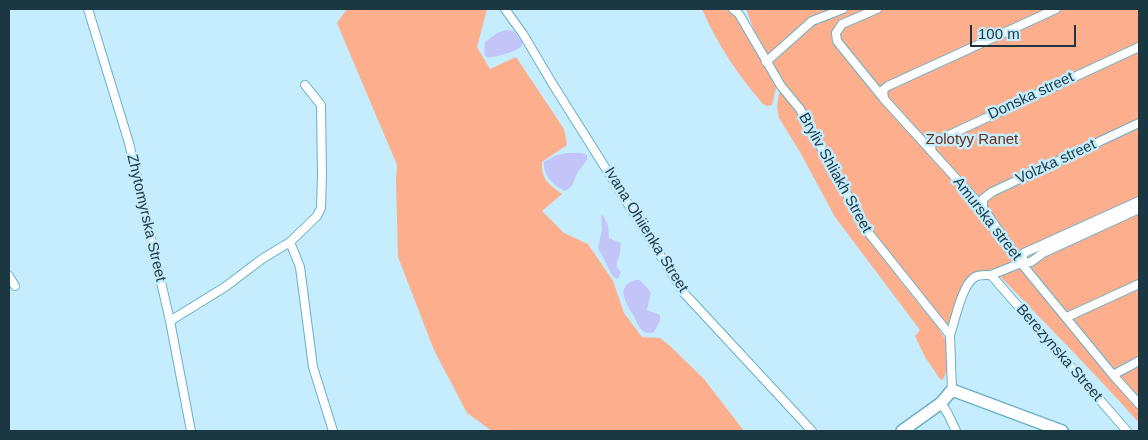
<!DOCTYPE html>
<style>
body{margin:0}
#map{position:relative;width:1148px;height:440px;overflow:hidden;background:#c5edfd;font-family:Helvetica,sans-serif}
canvas{display:block}
.frame{position:absolute;inset:0;border:10px solid #1b3842;pointer-events:none}
.scale{position:absolute;left:970px;top:25px;width:106px;height:22px;box-sizing:border-box;border:2px solid #1b3842;border-top:0;padding-left:6px;font-size:15px;line-height:18px;white-space:nowrap;color:#1b3842;-webkit-text-stroke:4px #c5edfd;paint-order:stroke}
</style>
<div id="map">
<canvas width="1148" height="440"></canvas>
<div class="frame"></div>
<div class="scale">100 m</div>
</div>
<script>
const c = document.querySelector('canvas').getContext('2d');
c.lineJoin = 'round';
function paint(path, color) { c.fillStyle = color; c.fill(path, 'evenodd'); }
function strokePath(path, color, width, dash) { c.strokeStyle = color; c.lineWidth = width; c.lineCap = dash ? 'butt' : 'round'; c.setLineDash(dash || []); c.stroke(path); }
function write(font, color, halo, rows, align = 'center') {
  c.font = font + ' Helvetica,sans-serif'; c.lineWidth = 5; c.setLineDash([]); c.textBaseline = 'middle'; c.strokeStyle = halo; c.fillStyle = color; for (const [text, x, y, turn = 0] of rows) {
    c.save(); c.translate(x, y); c.rotate((+turn || 0) * Math.PI / 180); c.textAlign = isNaN(turn) ? turn : align; if (halo) c.strokeText(text, 0, 0); c.fillText(text, 0, 0); c.restore();
  }
}
const green = new Path2D(`
 M347,9h140l-10,38 13,22 26,-12 48,72 3,16 -25,17c-1,18 7,22 20,32l-20,17 22,22 24,11 25,37 11,32 18,24 18,1 10,8 34,33 40,52h-252l-25,-18 -33,-63 -36,-93 -2,-77 1,-15 -60,-142z
 M702,9h26l10,9 39,66 -5,21 -5,1 -4,-2c-25,-29 -46,-60 -61,-95z
 M746,9h393v414c-47,-53 -97,-103 -146,-154l-23,6 -7,11 -12,37 -4,1 -5,-4 -73,-90 -74,-132 -34,-49z
 M782,92l15,16 28,59 39,65 35,47 40,50 7,12 3,24 -6,15 -3,-1 -15,-22 -10,-21 5,-6 -85,-113 -35,-65 -21,-34 -2,-12 2,-13z`);
const water = new Path2D(`
 M506,30l7,1 9,10c0,4 1,5 -3,7 -5,4 -28,11 -33,9l-2,-4 1,-11 12,-9z
 M568,153h14l5,2v5c-3,5 -8,9 -10,14 -5,9 -2,12 -12,17 -12,-6 -22,-15 -21,-29l13,-7z
 M603,215l5,10 1,13 12,5c-1,4 0,9 -2,13 -2,8 -5,10 2,16l-2,5 -3,2 -4,-4 -14,-27 4,-18 -1,-14z
 M635,280h5l11,12 -4,18 13,5v6l-6,11c-4,1 -7,2 -11,-1 -4,-3 -6,-8 -8,-13 -7,-12 -22,-31 0,-38z`);
const street = new Path2D(`
 M88,9l41,134 41,178 21,110
 M505,9l18,25 29,49 132,210 128,138
 M733,9l6,5 42,72 19,23 68,123 82,103 2,55
 M877,9l-35,15 -6,9 1,8 47,58 99,109 38,55 92,112 26,29
 M766,62l46,-41 31,-12
 M884,99l-1,-9 5,-4 168,-77
 M932,152l-1,-5 1,-4 207,-96
 M983,208v-9l9,-7 147,-69
 M290,242l10,25 13,100 20,64
 M1021,263l3,-10 115,-52
 M9,276l6,10
 M1067,317l72,-33
 M170,321l55,-34 37,-28 28,-17 27,-26 4,-8 1,-33 -1,-70 -16,-20
 M950,335c5,-14 12,-51 25,-58 5,-3 10,-2 16,-2
 M1113,375l26,-14
 M941,403l7,11 8,17
 M1127,431l-136,-156 30,-12 10,-1 12,-9 96,-44`);
const secondary = new Path2D(`
 M902,431l39,-28 11,-13 110,41`);
const streetNames = [
 ["Donska street",1031,96,-25],
 ["Volzka street",1056,162,-25],
 ["Bryliv Shliakh Street",835,173,61],
 ["Zhytomyrska Street",146,218,77],
 ["Amurska street",987,219,52],
 ["Ivana Ohiienka Street",646,230,58],
 ["Berezynska Street",1059,353,49]
];
const parkNames = [
 ["Zolotyy Ranet",972,140]
];
paint(green, '#fcae8d');
paint(water, '#c3c5f9');
strokePath(street, '#6aafc8', 10);
strokePath(secondary, '#6aafc8', 14);
strokePath(street, '#fff', 8);
strokePath(secondary, '#fff', 11);
write('15px', '#1b3842', '#c5edfd', streetNames);
write('15px', '#6b3117', '#c5edfd', parkNames);
</script>
